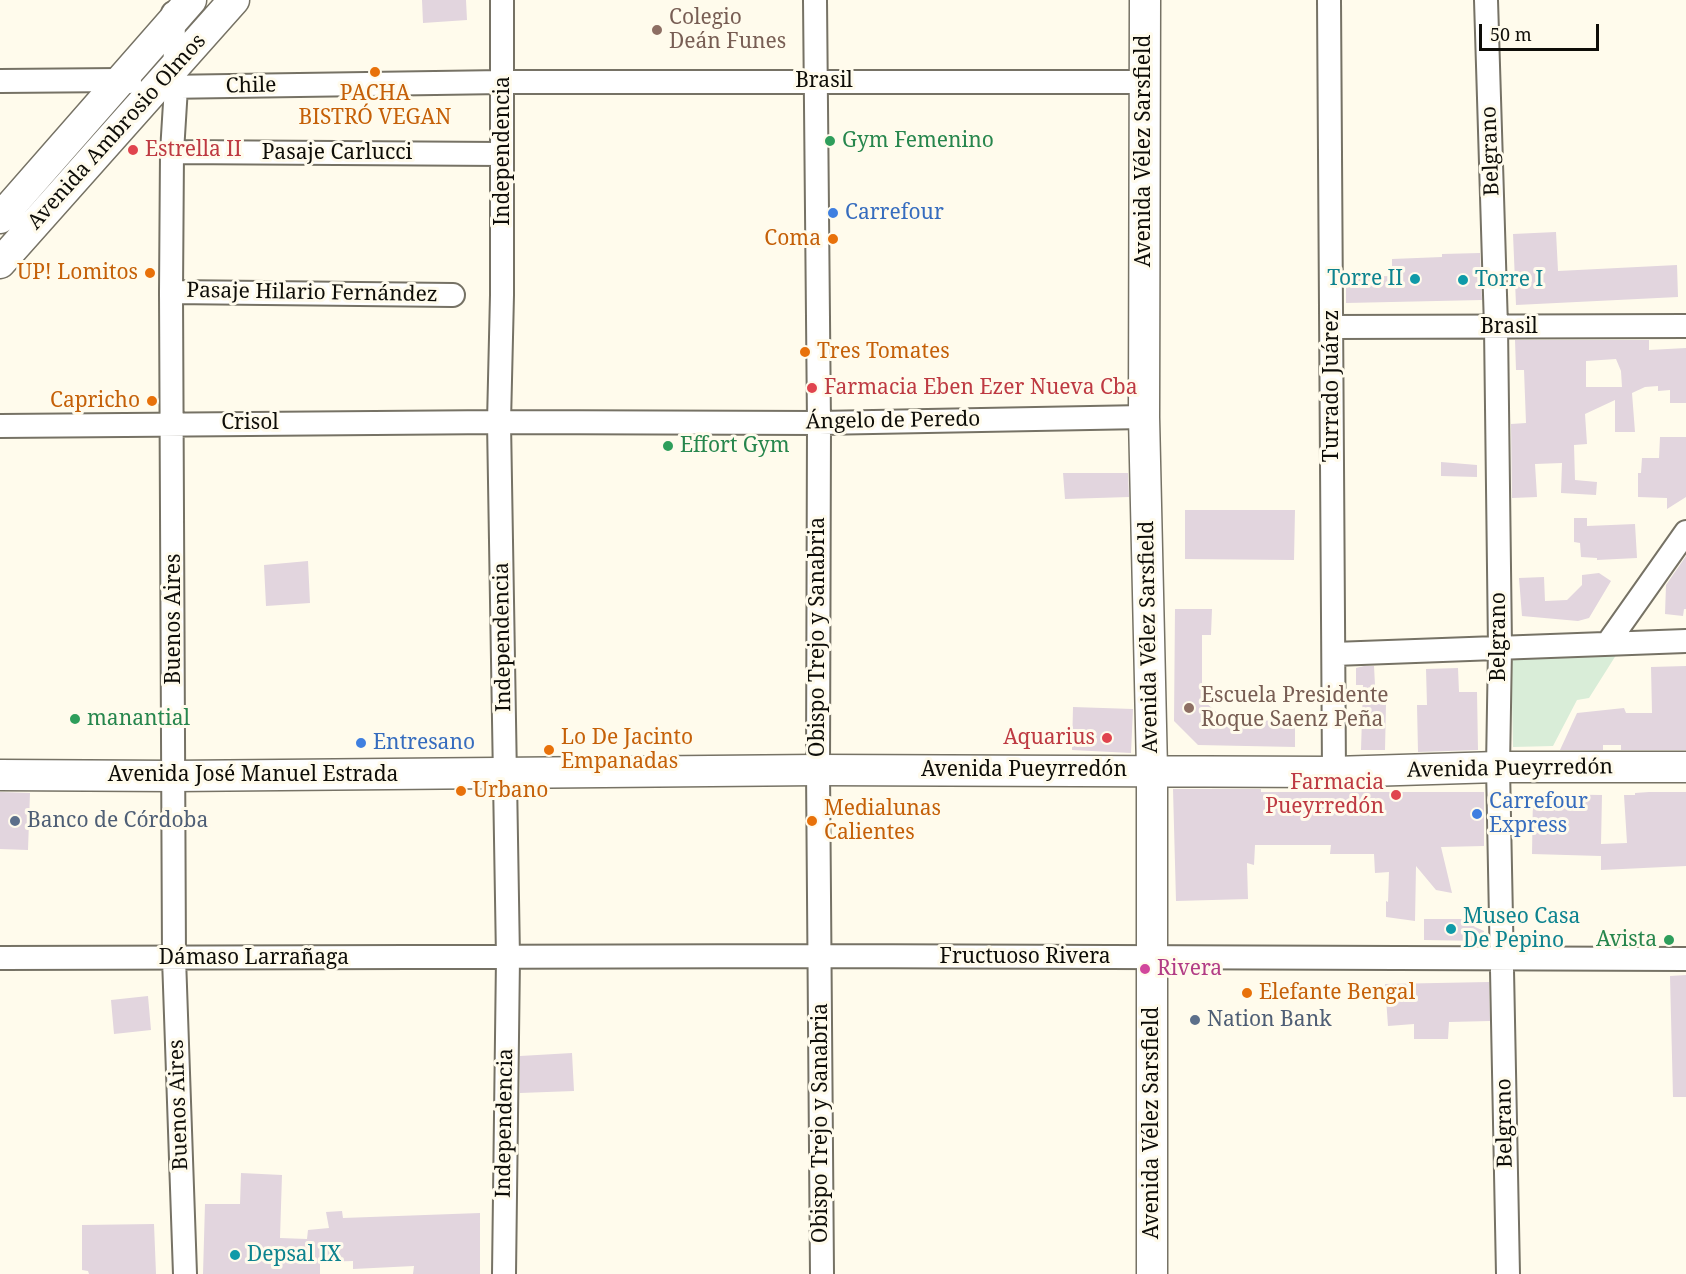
<!DOCTYPE html>
<meta charset="utf-8">
<style>
body{margin:0}
#map{position:relative;width:1686px;height:1274px;overflow:hidden;background:#fffbec;font-family:"Noto Serif",serif}
canvas{display:block}
.scale{position:absolute;left:1479px;top:24px;width:120px;height:27px;box-sizing:border-box;border:3px solid #0e0d08;border-top:0;padding-left:8px;font-size:18px;line-height:21px;white-space:nowrap;color:#0e0d08;-webkit-text-stroke:4px #fffbec;paint-order:stroke}
</style>
<div id="map">
<canvas width="1686" height="1274"></canvas>
<div class="scale">50 m</div>
</div>
<script>
const c = document.querySelector('canvas').getContext('2d');
c.lineJoin = 'round';
function paint(path, color) { c.fillStyle = color; c.fill(path, 'evenodd'); }
function strokePath(path, color, width, dash) { c.strokeStyle = color; c.lineWidth = width; c.lineCap = dash ? 'butt' : 'round'; c.setLineDash(dash || []); c.stroke(path); }
function write(font, color, halo, rows, align = 'center') {
  c.font = font + ' "Noto Serif",serif'; c.lineWidth = 6; c.setLineDash([]); c.textBaseline = 'middle'; c.strokeStyle = halo; c.fillStyle = color; for (const [text, x, y, turn = 0] of rows) {
    c.save(); c.translate(x, y); c.rotate((+turn || 0) * Math.PI / 180); c.textAlign = isNaN(turn) ? turn : align; if (halo) c.strokeText(text, 0, 0); c.fillText(text, 0, 0); c.restore();
  }
}
const green = new Path2D(`
 M1618,652l-29,46 -12,2 -24,46 -40,1 -2,-93z`);
const building = new Path2D(`
 M422,0h44l1,20 -44,3z
 M1556,232l2,39 119,-6 1,32 -162,8 -3,-71z
 M1480,253l2,47 -136,3v-26l46,-1v-17l50,-2v-3z
 M1515,340h134v10l37,-2v55h-16v-13l-12,1v-5l-13,1 -13,6 3,39h-20v-32l-30,14 2,30 -13,1 1,35 22,2 -1,13 -35,-2 1,-30 -27,1 2,33 -25,1 -1,-74 15,-1 -2,-53h-8zM1616,359l5,12 1,16h-36v-26z
 M1660,437h26v60l-19,12v-11l-29,-1v-24h3l1,-15h17z
 M1441,462l36,3v12l-36,-1z
 M1063,473h65l1,24 -64,2z
 M1185,510h110l-1,50 -109,-1z
 M1574,518h13v8l48,-2 2,34 -40,2v-2l-16,-1 -1,-14 -6,-1z
 M1686,556v53h-2l-1,7 -18,-2 1,-29z
 M308,561l2,42 -44,3 -2,-41z
 M1599,573l12,8 -22,37 -11,3 -56,-5 -3,-38 25,-1 1,24 22,-1 15,-15v-10z
 M1175,609h37l-1,26h-9v64l23,21 70,1v26l-97,-2 -24,-24z
 M1364,666h10l2,38h10l-1,46h-24l2,-65h-7v-17z
 M1686,666v84h-65v-5h-18v5h-43l17,-37 47,-5 2,5h26l-1,-46z
 M1458,668l1,24h18l1,58 -60,2 -1,-47h10l-1,-36z
 M1073,707l60,2 -2,44 -59,-3z
 M1173,789h88v3h223v54l-43,1 11,46 -16,-3 -20,-24 -1,55 -29,-4v-16l2,1 1,-30 -14,1 -1,-19h-44l1,-9h-76l-1,20 -7,-2 1,36 -72,2z
 M0,792l30,1 -2,57 -28,-1z
 M1649,792h37v74l-85,4v-14l-69,-2 1,-60 69,1 -1,49 26,-1 -3,-48h11v-2z
 M1424,919h36l9,2 6,6 9,4 -1,10 -59,-1z
 M1686,975v122h-13l-3,-121z
 M1489,982l1,39 -41,1 -1,17h-34v-15l-26,2 -3,-42z
 M148,996l3,34 -37,4 -3,-34z
 M572,1053l2,38 -54,2v-37z
 M241,1173l41,2 -2,63 27,1 1,-9 21,-2 -3,-16 16,-1 1,7 137,-5v61h-67l1,-8 -61,3v-8l-33,1v12h-117l2,-70h35z
 M154,1224l2,50h-67l-1,-3 -6,-1v-45z`);
const minor = new Path2D(`
 M502,0v295l-3,127 9,536 -4,316
 M815,0l4,423 -1,347 4,504
 M1329,0l5,772
 M1486,0l10,327 4,320 -2,120 10,507
 M173,13l3,74 -4,65 -1,140 3,666 11,316
 M0,81l121,-1 9,2
 M163,87l340,-5h642
 M172,152l330,2
 M171,292l282,3
 M1332,327l354,-1
 M0,426l499,-4 320,1 325,-6
 M1607,644l79,-112
 M1334,654l352,-13
 M0,958l821,-2 865,3`);
const major = new Path2D(`
 M1145,0l-1,417 8,353v504
 M0,218l191,-218
 M0,263l234,-263
 M0,775l174,1 644,-6 516,2 164,-5h188`);
const markers = [
 [657,30,6,"#8d6e63"],
 [375,72,6,"#e8710a"],
 [830,141,6,"#2e9e5b"],
 [133,150,6,"#e0444e"],
 [833,213,6,"#3f7fe0"],
 [833,239,6,"#e8710a"],
 [150,273,6,"#e8710a"],
 [1415,279,6,"#0f9aa8"],
 [1463,280,6,"#0f9aa8"],
 [805,352,6,"#e8710a"],
 [812,388,6,"#e0444e"],
 [152,401,6,"#e8710a"],
 [668,446,6,"#2e9e5b"],
 [1189,708,6,"#8d6e63"],
 [75,719,6,"#2e9e5b"],
 [1107,738,6,"#e0444e"],
 [361,743,6,"#3f7fe0"],
 [549,750,6,"#e8710a"],
 [461,791,6,"#e8710a"],
 [1396,795,6,"#e0444e"],
 [1477,814,6,"#3f7fe0"],
 [15,821,6,"#5c6f8a"],
 [812,821,6,"#e8710a"],
 [1451,929,6,"#0f9aa8"],
 [1669,940,6,"#2e9e5b"],
 [1145,969,6,"#d1479c"],
 [1247,993,6,"#e8710a"],
 [1195,1020,6,"#5c6f8a"],
 [235,1255,6,"#0f9aa8"]
];
const educationNames = [
 ["Colegio",669,18],
 ["Deán Funes",669,42],
 ["Escuela Presidente",1201,696],
 ["Roque Saenz Peña",1201,720]
];
const streetNames = [
 ["Brasil",824,81],
 ["Chile",251,86,-1],
 ["Avenida Ambrosio Olmos",117,132,-48],
 ["Independencia",503,151,-90],
 ["Avenida Vélez Sarsfield",1144,151,-90],
 ["Belgrano",1491,151,-92],
 ["Pasaje Carlucci",337,153],
 ["Pasaje Hilario Fernández",312,293,1],
 ["Brasil",1509,327],
 ["Turrado Juárez",1332,386,-90],
 ["Ángelo de Peredo",893,421,-1],
 ["Crisol",250,423],
 ["Buenos Aires",174,619,-90],
 ["Independencia",503,637,-91],
 ["Obispo Trejo y Sanabria",818,637,-90],
 ["Avenida Vélez Sarsfield",1149,637,-91],
 ["Belgrano",1499,637,-90],
 ["Avenida Pueyrredón",1510,769,-1],
 ["Avenida Pueyrredón",1024,770],
 ["Avenida José Manuel Estrada",253,775],
 ["Fructuoso Rivera",1025,957],
 ["Dámaso Larrañaga",254,958],
 ["Buenos Aires",179,1105,-92],
 ["Independencia",505,1123,-89],
 ["Obispo Trejo y Sanabria",821,1123,-90],
 ["Avenida Vélez Sarsfield",1152,1123,-90],
 ["Belgrano",1505,1123,-91]
];
const foodNames = [
 ["PACHA",375,94,"center"],
 ["BISTRÓ VEGAN",375,118,"center"],
 ["Coma",821,239,"right"],
 ["UP! Lomitos",138,273,"right"],
 ["Tres Tomates",817,352],
 ["Capricho",140,401,"right"],
 ["Lo De Jacinto",561,738],
 ["Empanadas",561,762],
 ["Urbano",473,791],
 ["Medialunas",824,809],
 ["Calientes",824,833],
 ["Elefante Bengal",1259,993]
];
const leisureNames = [
 ["Gym Femenino",842,141],
 ["Effort Gym",680,446],
 ["manantial",87,719],
 ["Avista",1657,940,"right"]
];
const healthNames = [
 ["Estrella II",145,150],
 ["Farmacia Eben Ezer Nueva Cba",824,388],
 ["Aquarius",1095,738,"right"],
 ["Farmacia",1384,783,"right"],
 ["Pueyrredón",1384,807,"right"]
];
const shopNames = [
 ["Carrefour",845,213],
 ["Entresano",373,743],
 ["Carrefour",1489,802],
 ["Express",1489,826]
];
const cultureNames = [
 ["Torre II",1403,279,"right"],
 ["Torre I",1475,280],
 ["Museo Casa",1463,917],
 ["De Pepino",1463,941],
 ["Depsal IX",247,1255]
];
const serviceNames = [
 ["Banco de Córdoba",27,821],
 ["Nation Bank",1207,1020]
];
const hotelNames = [
 ["Rivera",1157,969]
];
paint(green, '#d9edd8');
paint(building, '#e2d5de');
strokePath(minor, '#767265', 26);
strokePath(major, '#767265', 33);
strokePath(minor, '#fff', 22);
strokePath(major, '#fff', 30);
for (const [x, y, r, color] of markers) { const dot = new Path2D(); dot.arc(x, y, r, 0, 2 * Math.PI); c.fillStyle = color; c.fill(dot); strokePath(dot, '#fffbec', 2); }
write('21px', '#785e54', '#fffbec', educationNames, 'left');
write('21px', '#0e0d08', '#fffbec', streetNames);
write('21px', '#c56008', '#fffbec', foodNames, 'left');
write('21px', '#27864d', '#fffbec', leisureNames, 'left');
write('21px', '#be3a42', '#fffbec', healthNames, 'left');
write('21px', '#366cbe', '#fffbec', shopNames, 'left');
write('21px', '#0d838f', '#fffbec', cultureNames, 'left');
write('21px', '#4e5e75', '#fffbec', serviceNames, 'left');
write('21px', '#b23c85', '#fffbec', hotelNames, 'left');
</script>
